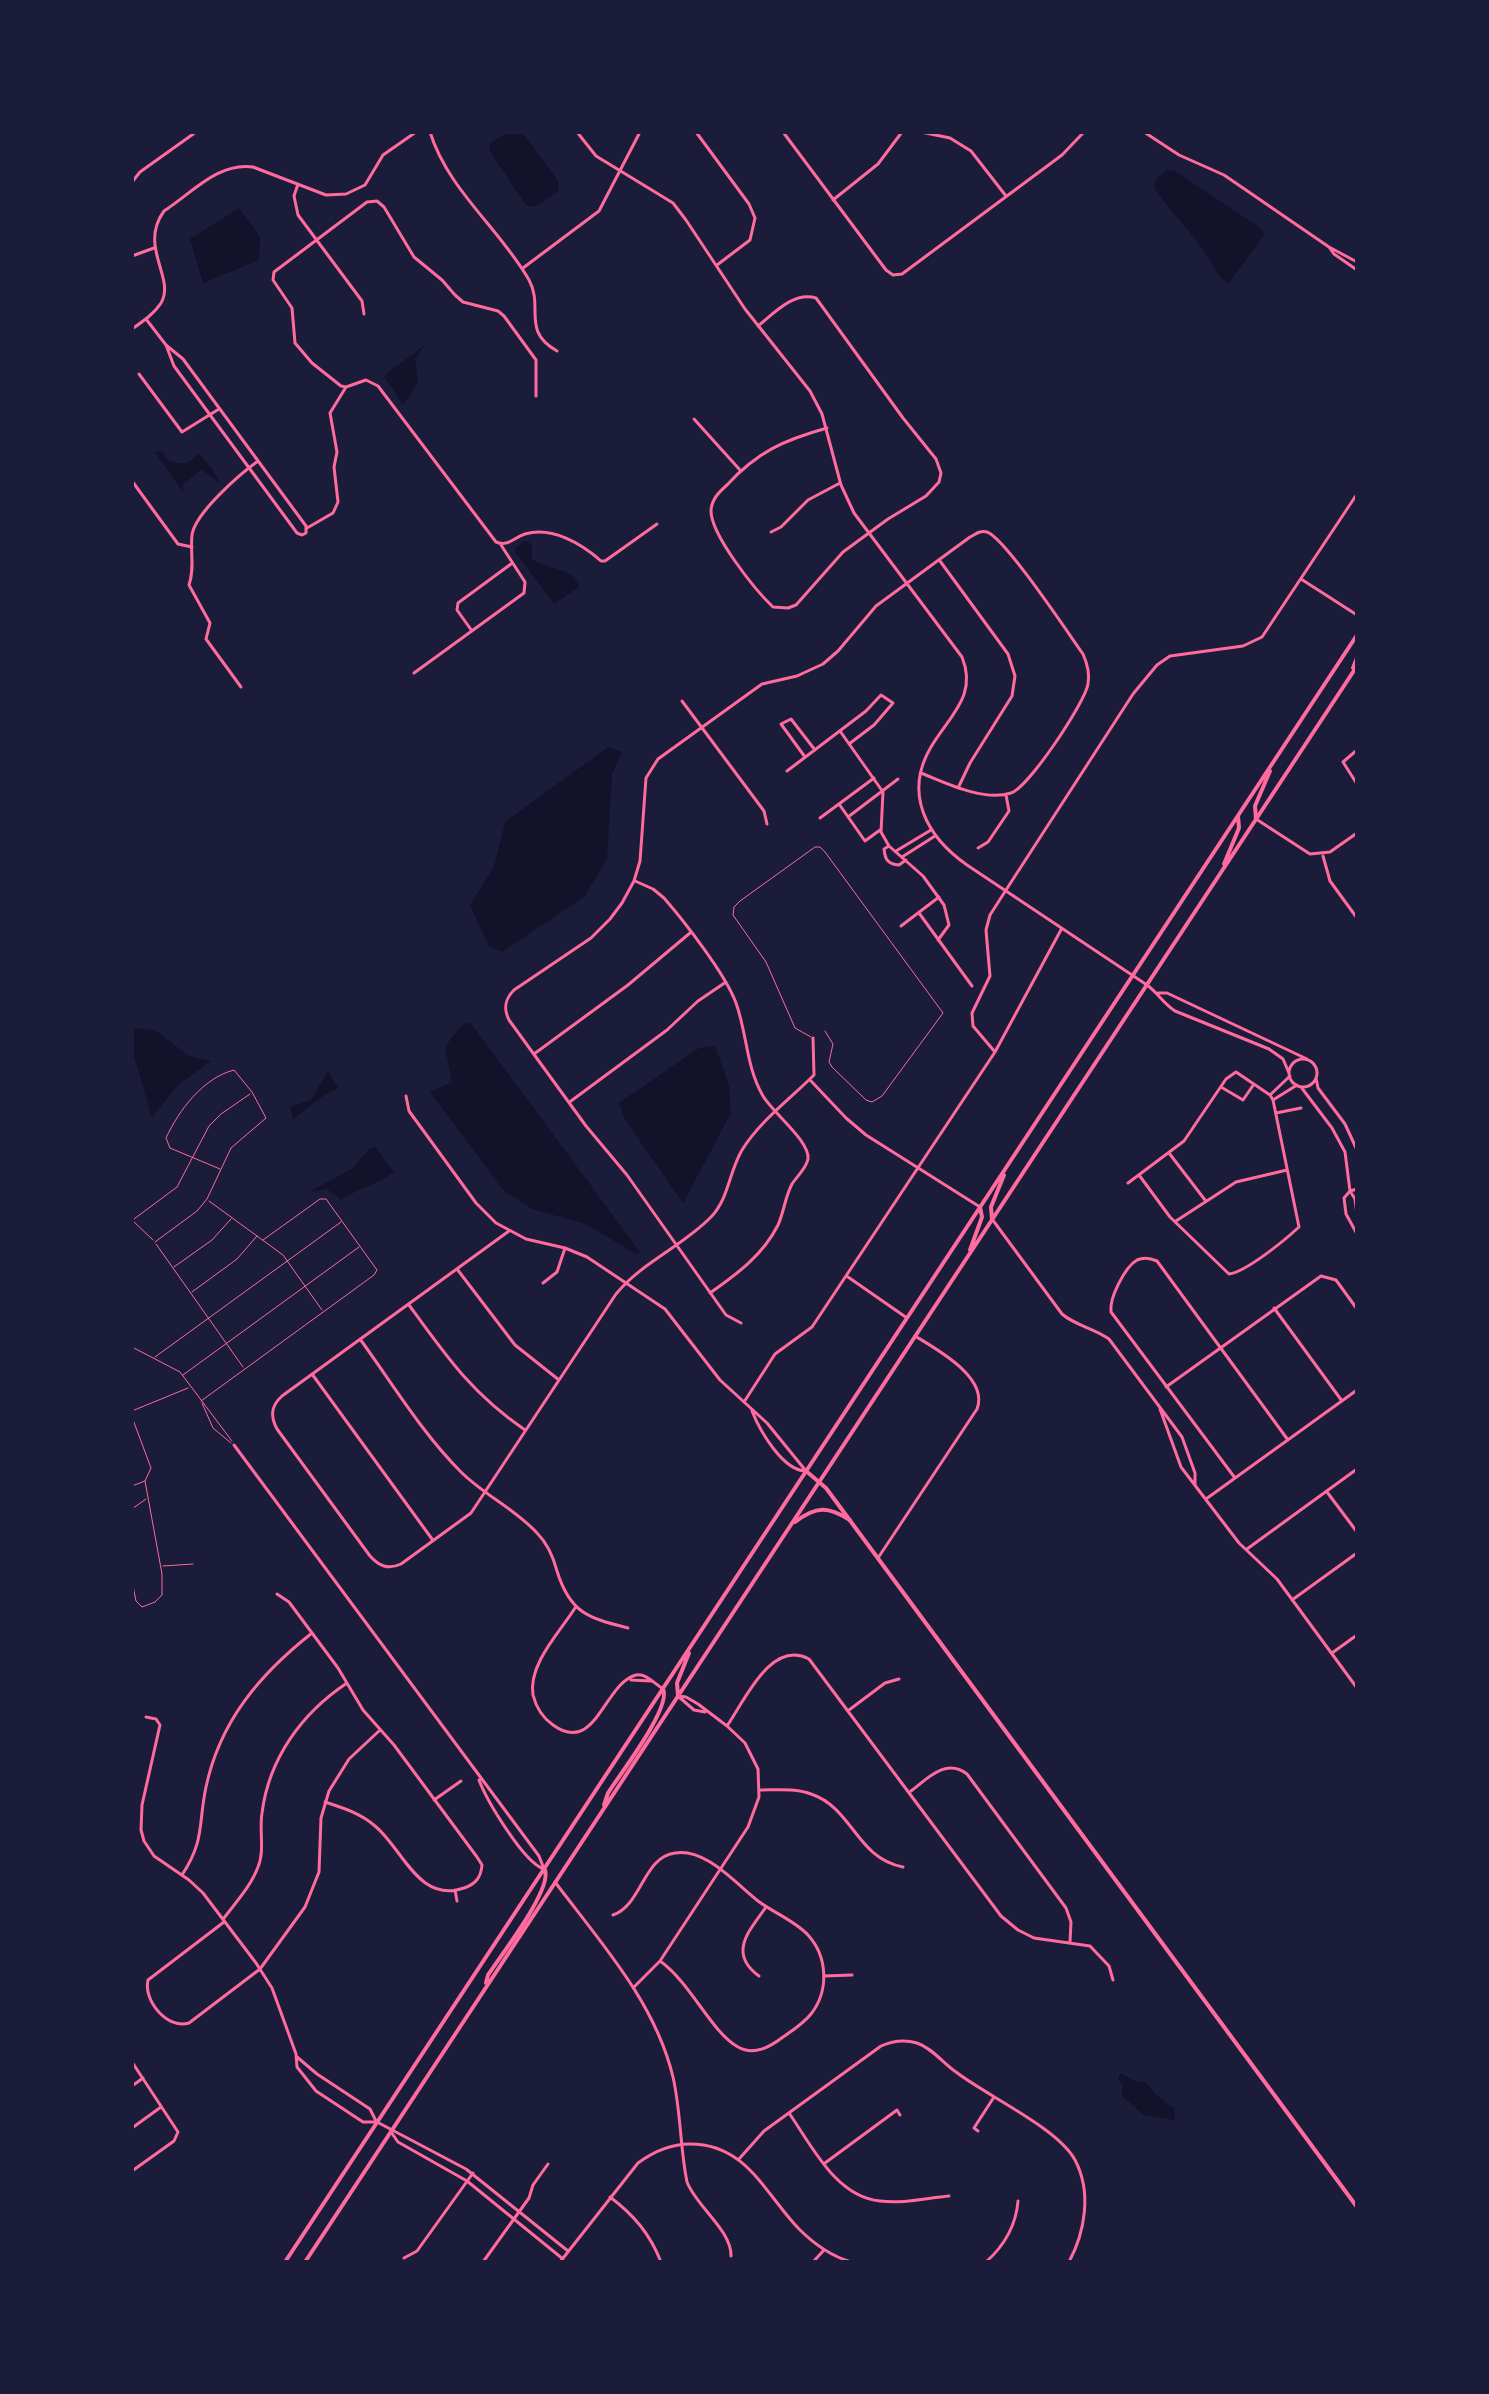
<!DOCTYPE html>
<style>
body{margin:0}
#map{position:relative;width:1489px;height:2394px;overflow:hidden;background:#1b1b3a;font-family:"Fira Sans",sans-serif}
canvas{display:block}
.frame{position:absolute;inset:0;border:134px solid #1b1b3a;pointer-events:none}
</style>
<div id="map">
<canvas width="1489" height="2394"></canvas>
<div class="frame"></div>
</div>
<script>
const c = document.querySelector('canvas').getContext('2d');
c.lineJoin = 'round';
function paint(path, color) { c.fillStyle = color; c.fill(path, 'evenodd'); }
function strokePath(path, color, width, dash) { c.strokeStyle = color; c.lineWidth = width; c.lineCap = dash ? 'butt' : 'round'; c.setLineDash(dash || []); c.stroke(path); }
const water = new Path2D(`
 M508,132h14l37,50 -1,10c-11,5 -19,18 -32,13l-37,-55 2,-7z
 M1167,170h6l89,59 2,6 -35,48c-11,-4 -14,-15 -20,-24 -15,-26 -38,-46 -55,-71l1,-8z
 M239,208l21,29 -1,23 -56,23 -13,-44z
 M426,344l-11,15 3,24 -15,22 -19,-29z
 M163,451l2,8c14,6 24,7 33,-6l3,2 18,24 -1,3 -17,-13 -18,16v7l-28,-40z
 M524,541h4l4,6v12c14,11 41,7 47,28l-25,17 -38,-51 -1,-4z
 M608,747l14,5 -10,22 -5,85 -23,38 -82,55 -13,-6 -19,-41 24,-38 11,-45z
 M470,1022l170,230 -4,2 -50,-30 -54,-15 -29,-19 -73,-98 22,-10 -7,-35 16,-21z
 M132,1028l23,2 34,26 22,5 -33,24 -26,32 -20,-67z
 M715,1046l14,40 2,27 -48,90 -59,-85 -5,-15 80,-55z
 M328,1071l10,17 -12,6 -33,25 -3,-12 21,-7z
 M375,1147l19,25c-17,13 -36,16 -53,28l-14,-11 -18,3 44,-24 17,-20z
 M1120,2073l18,9h7l12,14 18,13v11l-31,-5 -22,-19v-12l-4,-5z`);
const service = new Path2D(`
 M811,1037l-16,-9 -29,-66 -33,-47 1,-8 6,-6 75,-54h5l5,5 118,161 -61,83 -10,6 -6,-2 -34,-33 -3,-5 4,-18 -8,-13
 M209,1201l74,54 39,55
 M134,1219l43,-32 32,-61 12,-12 29,-20
 M132,1220l21,20
 M155,1242l42,-31 10,-12 24,-51 35,-30 -14,-26 -18,-22c-31,8 -55,40 -68,68l4,10 50,21
 M156,1244l87,123
 M174,1267l38,-27 19,-21
 M192,1292l45,-33 20,-23
 M132,1347l48,25 52,69
 M155,1357l186,-135
 M183,1375l176,-128
 M201,1401l173,-126 3,-5 -51,-71h-6l-57,41
 M202,1403l11,25 18,15
 M132,1411l56,-23
 M132,1417l19,51 -6,13 -13,5
 M132,1509l14,-10
 M163,1566l30,-2
 M132,1581l4,20 6,6 13,-5 7,-7v-21l-17,-93`);
const minor = new Path2D(`
 M430,132c18,58 70,97 99,148 15,27 -8,51 28,71
 M577,132l19,24 77,47 13,17 59,89 65,82 12,23 19,71 13,28 108,144c16,39 -13,59 -31,90 -28,47 -4,90 36,118l180,120c11,8 16,18 28,26l94,38 14,10 6,14
 M696,132l53,72 6,14 -5,22 -33,25
 M783,132l103,138 7,5 9,-1 160,-119 22,-23
 M921,132l29,6 21,13 35,45
 M1144,132l35,23 45,20 105,72 28,15
 M132,182l8,-10 56,-40
 M298,184l-4,12 4,19 64,86 2,13
 M833,200l45,-36 24,-32
 M1329,247l5,7 23,16
 M132,256l22,-8
 M523,268l76,-57 41,-79
 M146,319l20,26 17,14 123,167v7l-4,2 -5,-2 -123,-167 -8,-21
 M758,326c16,-13 36,-35 58,-28l87,120 33,41 5,14 -2,9 -13,14 -38,23 -45,33 -47,53 -8,3 -15,-1c-17,-16 -63,-73 -62,-97 1,-11 8,-18 16,-25 30,-33 57,-45 100,-57
 M132,329c10,-7 22,-15 29,-26 15,-25 -23,-56 3,-92 28,-18 54,-49 89,-44l73,28 20,-1 19,-9 18,-30 33,-23
 M139,374l43,58 37,-23
 M536,396v-36l-32,-44 -6,-5 -35,-9 -8,-7 -13,-15 -28,-23 -30,-50 -7,-6 -10,1 -93,70 -1,8 19,28 3,35 17,20 29,23 5,1 20,-7 12,6 118,156c12,5 17,-4 29,-8 27,-8 57,10 76,27h4l52,-37
 M694,419l46,51
 M132,481l46,63 14,3
 M307,528l26,-15 5,-11 -4,-35 3,-15 -7,-39 16,-26
 M771,532l10,-5 27,-27 32,-17
 M940,561l68,93 7,22 -3,20 -42,67 -11,23
 M1301,579l56,36
 M472,631l-15,-21 1,-7 53,-39
 M414,673l110,-80 1,-11 -24,-37
 M241,687l-35,-48 4,-16 -21,-38c6,-18 1,-32 3,-50 3,-22 48,-61 66,-74
 M682,701l82,110 3,13
 M840,731l43,61 -2,40 8,14 34,30 21,29 5,20 -11,15
 M1357,750l-14,12 14,22
 M805,757l-24,-33 10,-5 24,31
 M787,771l79,-60 15,-16 12,8 -19,22 -25,19
 M839,804l26,37 15,-11
 M848,817l50,-38
 M820,818l54,-40
 M1256,819l54,35 20,-2 27,-19
 M889,846l-5,3c1,11 4,15 15,16l7,-5
 M978,848l10,-6 21,-31 -3,-16
 M896,851l35,-21
 M1323,856l7,25 27,37
 M902,857l33,-21
 M635,881l18,8 11,9c20,23 62,77 72,105 11,30 10,64 27,93 10,17 47,45 45,63 -2,10 -11,17 -16,25 -7,13 -8,28 -14,41 -15,30 -41,49 -68,68
 M919,913l53,73
 M901,926l38,-29
 M1158,993h9l140,66
 M995,1052l-22,-26 -1,-13 18,-37 -4,-46 4,-15 16,-25 127,-196 24,-29 13,-9 73,-10 19,-9 95,-143
 M534,1054l94,-69 62,-52
 M1289 1073a14 14 0 1 1 28 0a14 14 0 1 1-28 0Z
 M1316,1078l2,10 27,36 12,26
 M811,1081l35,37 20,17 114,72
 M1221,1087l22,13 11,-16
 M1301,1087l31,41 13,24 5,39 5,8 2,15
 M1270,1095l20,-19
 M406,1096l3,15 67,92 20,20 30,16 39,9 22,9 78,52 55,71 47,43 39,48
 M1273,1100l24,-15
 M571,1101l96,-71 31,-29 28,-19
 M1276,1113l25,-5
 M1169,1153l36,47
 M1128,1183l56,-42 42,-62 10,-7 34,23 3,5 26,127c-14,13 -53,45 -70,47l-59,-57 -31,-42
 M1357,1189l-7,2 -6,7 2,16 11,20
 M992,1219l70,95c14,12 32,14 47,25l73,98 13,36v12
 M1176,1221l60,-39 51,-12
 M509,1231l-227,165c-11,10 -12,20 -5,33l93,127c9,10 18,14 31,8l70,-51 145,-219c26,-32 67,-48 95,-77 18,-19 18,-45 31,-67 18,-29 48,-51 72,-75l-1,-37
 M457,1269l58,76 44,35
 M848,1277l59,41
 M543,1283l14,-11 8,-24
 M409,1305c37,51 63,89 116,125
 M1274,1308l68,93
 M741,1323l-15,-8 -99,-140 -41,-49 -77,-106c-6,-12 -4,-21 5,-30l77,-52 19,-19 12,-16 12,-22 6,-20 6,-83 12,-19 104,-75 35,-8 26,-12 15,-13 38,-45 94,-69c6,-3 10,-7 17,-5 18,6 81,101 96,122 4,9 7,19 5,30 -3,19 -60,104 -77,109 -27,9 -65,-10 -90,-20
 M360,1339c32,44 62,94 101,133 23,23 54,37 76,61 11,11 16,23 20,38 13,42 31,47 71,57
 M312,1374l120,165
 M1166,1387l155,-111 15,4 21,29
 M744,1402l31,-48 37,-27 183,-275 67,-124
 M1160,1409l21,58 58,76 38,36 80,109
 M752,1411c8,20 31,60 54,60
 M234,1445l305,411 5,13
 M1235,1478l-124,-166c-2,-14 14,-45 26,-52 7,-3 13,-2 20,1l131,179
 M1327,1492l30,40
 M1206,1499l151,-109
 M1247,1549l110,-80
 M878,1558l99,-149c12,-31 -39,-59 -62,-73
 M277,1594l12,8 49,66 25,42 31,35 83,112 5,8c-1,12 -6,19 -18,23 -45,16 -61,-39 -89,-62 -15,-13 -32,-18 -50,-24
 M1292,1600l65,-47
 M575,1608c-15,24 -47,56 -42,87 3,12 10,23 20,30 43,31 51,-42 83,-50 10,-2 19,9 27,14
 M1332,1653l25,-18
 M631,1680l20,1
 M679,1697l15,13 11,2
 M849,1710l36,-27 14,-4
 M146,1717l10,2 4,6 -18,80 -1,25 3,11 10,15 35,24 14,13 53,70 16,25 24,66 1,13 19,24 47,31h14
 M727,1726c18,-26 44,-87 82,-67l192,257 17,14 16,8 56,8 19,20 4,14
 M479,1780c8,21 45,83 65,89
 M761,1790c16,0 34,-2 50,4 42,14 45,64 92,73
 M911,1791c17,-13 35,-33 56,-17l99,134 5,14 -1,20
 M434,1800l27,-19
 M182,1875c23,-35 16,-50 24,-88 14,-66 54,-113 106,-154
 M555,1882c46,61 100,120 118,195 8,35 7,71 14,105 9,24 45,49 44,74
 M455,1890l2,11
 M613,1915c29,-10 30,-58 62,-62 31,-5 60,30 83,48 16,12 37,20 50,34 20,22 21,56 3,79 -8,10 -18,16 -28,23 -13,10 -29,19 -45,10 -27,-15 -47,-64 -78,-86
 M224,1918c12,-16 27,-32 34,-51 7,-16 1,-37 4,-54 7,-55 40,-100 85,-130
 M224,1922l-76,58c-5,21 20,50 41,43l71,-54 45,-62 14,-35 2,-54 8,-27 20,-32 30,-28
 M759,1976c-32,-23 -9,-46 7,-69
 M824,1976l28,-1
 M634,1987l26,-26 88,-134 11,-30 -1,-28 -13,-26 -18,-17 -29,-22 -12,-7 -8,-1
 M297,2057l20,17 53,35 6,12
 M132,2062l46,70 -4,9 -42,30
 M132,2086l11,-8
 M789,2113c23,33 47,84 91,88 22,3 47,-3 69,-5
 M377,2122l89,47 102,82
 M132,2128l29,-21
 M978,2131l-4,-3 20,-31
 M391,2132l7,10 69,39 96,78
 M739,2159l25,-28 117,-85c11,-5 23,-7 36,-3 15,5 26,20 39,29 31,24 102,56 119,88 17,32 10,72 -6,102
 M825,2163l72,-53 3,5
 M610,2197c24,18 40,37 51,65
 M404,2258l13,-7 56,-78
 M483,2262l46,-64 4,-13 15,-21
 M560,2262l78,-99c15,-11 33,-19 52,-19 57,0 75,50 109,85 15,15 32,27 52,33
 M813,2262l11,-12
 M986,2262c19,-17 30,-36 32,-61`);
const secondary = new Path2D(`
 M806,1471l20,17 531,719`);
const trunk = new Path2D(`
 M1353,668l4,-10
 M1256,819l-1,-13 15,-35
 M1224,864l15,-36 -1,-12
 M992,1219l-1,-12 13,-32
 M970,1250l12,-33 -2,-10
 M795,1522c21,-16 33,-16 55,-2
 M678,1696l-1,-13 12,-30
 M604,1805l4,-12c12,-19 64,-86 55,-104
 M486,1983l2,-8c13,-20 64,-85 57,-105
 M285,2262l1072,-1627
 M305,2262l1052,-1596`);
paint(water, '#12122b');
strokePath(service, '#ff6b9d', 1);
strokePath(minor, '#ff6b9d', 3);
strokePath(secondary, '#ff6b9d', 4);
strokePath(trunk, '#ff6b9d', 4);
</script>
